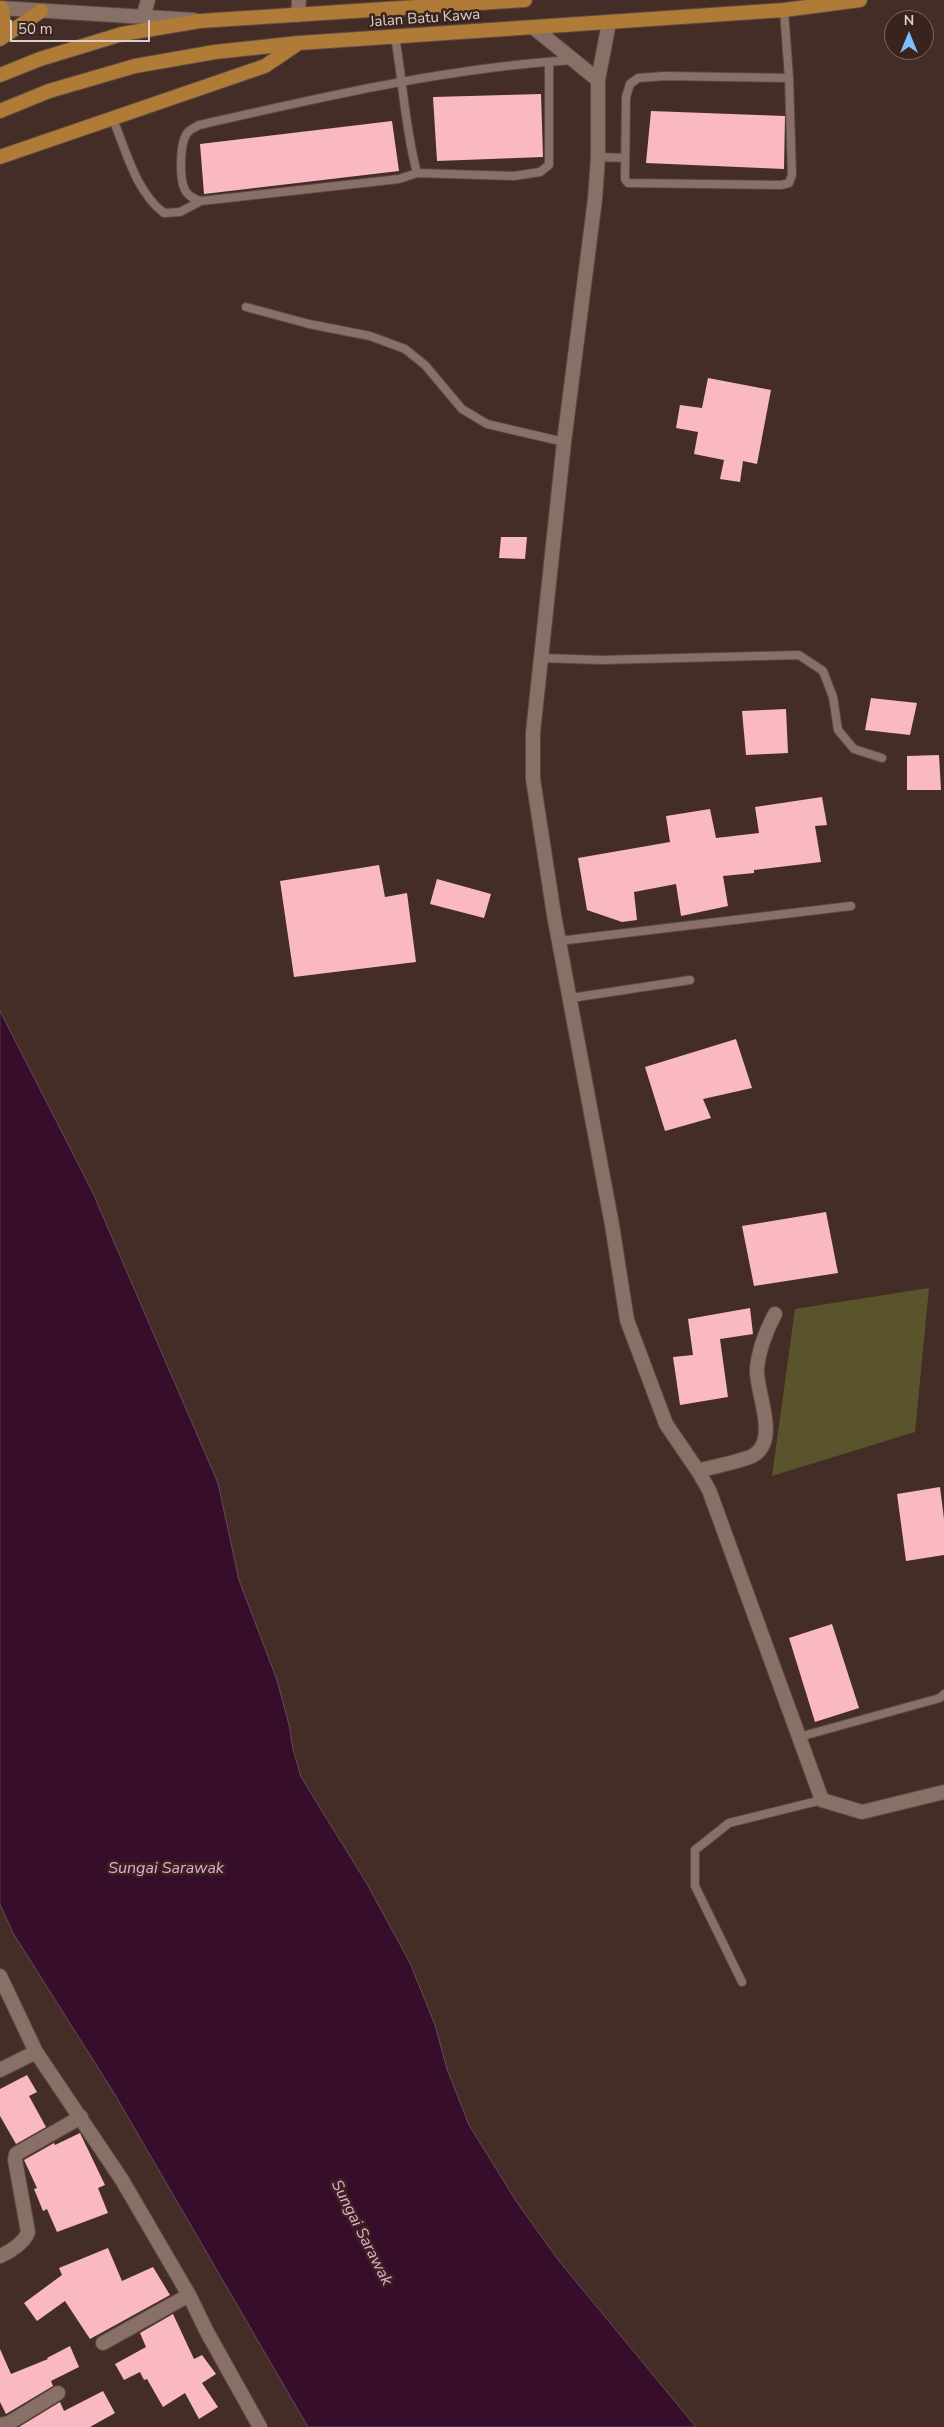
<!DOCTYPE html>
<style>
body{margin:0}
#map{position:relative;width:944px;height:2427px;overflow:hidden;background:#442d26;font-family:"Nunito Sans",sans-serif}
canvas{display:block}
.north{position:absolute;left:884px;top:10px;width:50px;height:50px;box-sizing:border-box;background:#39241d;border:1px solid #7b6862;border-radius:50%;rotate:0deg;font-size:14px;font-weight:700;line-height:20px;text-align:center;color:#ddcfca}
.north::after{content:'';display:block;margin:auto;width:18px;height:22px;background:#7cbef9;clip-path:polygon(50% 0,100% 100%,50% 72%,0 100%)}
.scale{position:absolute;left:10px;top:20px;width:140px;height:22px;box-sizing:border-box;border:2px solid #ddcfca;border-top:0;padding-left:6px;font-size:15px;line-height:18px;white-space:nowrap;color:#ddcfca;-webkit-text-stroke:4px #39241d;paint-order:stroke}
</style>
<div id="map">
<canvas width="944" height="2427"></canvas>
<div class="north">N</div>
<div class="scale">50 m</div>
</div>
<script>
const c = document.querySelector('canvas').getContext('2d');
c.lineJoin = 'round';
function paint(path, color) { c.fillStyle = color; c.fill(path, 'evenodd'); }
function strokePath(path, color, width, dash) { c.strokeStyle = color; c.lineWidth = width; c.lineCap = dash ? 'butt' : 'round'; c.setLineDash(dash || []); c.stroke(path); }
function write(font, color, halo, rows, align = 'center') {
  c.font = font + ' "Nunito Sans",sans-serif'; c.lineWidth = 5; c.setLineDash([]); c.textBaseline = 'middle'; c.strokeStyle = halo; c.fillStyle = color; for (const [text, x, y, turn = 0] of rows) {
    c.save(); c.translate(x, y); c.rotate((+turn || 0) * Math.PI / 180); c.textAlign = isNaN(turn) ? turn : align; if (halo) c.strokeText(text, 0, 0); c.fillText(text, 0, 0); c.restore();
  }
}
const green = new Path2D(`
 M929,1288l-14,144 -143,44 23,-167z`);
const water = new Path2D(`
 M0,1011l92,180 126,292 21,97 38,100 12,45 4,24 8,28 66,107 43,79 25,62 12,44 22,56 47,76 43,60 137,166h-388l-194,-334 -101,-160 -13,-29z`);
const building = new Path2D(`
 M541,94l2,63 -106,4 -4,-64z
 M651,111l134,5 -1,53 -138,-6z
 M392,121l7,50 -195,23 -4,-50z
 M708,378l63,12 -14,74 -14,-3 -3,21 -20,-3 4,-19 -30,-6 4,-22 -22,-4 4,-23 22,3z
 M501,537h26l-2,22 -26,-1z
 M871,698l46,5 -7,32 -45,-5z
 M786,709l2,44 -42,2 -4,-44z
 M939,755l2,35h-34v-34z
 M822,797l5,28 -12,1 6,36 -67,8v3l-31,3 5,30 -47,10 -5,-32 -42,8 3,28 -15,2 -35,-12 -9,-52 92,-16 -4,-26 44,-7 6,29 43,-5 -4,-26z
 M379,865l6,32 22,-4 9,69 -122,15 -14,-96z
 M437,879l54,15 -7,24 -54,-14z
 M736,1039l16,49 -49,11 8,19 -46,13 -20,-64z
 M826,1212l12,61 -84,13 -12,-60z
 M750,1308l3,26 -33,5 8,58 -48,8 -7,-48 20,-2 -5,-36z
 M940,1487l4,32v36l-38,6 -9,-67z
 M832,1624l27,84 -44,14 -26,-84z
 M27,2075l10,17 -8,4 17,31 -30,17 -16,-28v-27z
 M80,2133l25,52 -7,3 10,25 -51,19 -10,-23 -4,2 -9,-22 3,-1 -13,-28 30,-17 1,2z
 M108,2248l14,33 31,-14 17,28 -80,44 -25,-38 -28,20 -13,-18 38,-28 -3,-7z
 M173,2314l21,45 8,-4 14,19 -14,9 16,24 -19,12 -14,-26 -22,14 -16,-28 -3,1 -4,-8 -16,8 -9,-16 31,-17 -6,-14z
 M70,2346l9,21 -28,14 2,5 -47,28 -6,-12v-53l11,25 37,-15 -1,-1z
 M103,2391l12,22 -25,14h-71l41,-25 4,9z`);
const service = new Path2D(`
 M784,10l5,68 3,97 -3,8 -8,2 -153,-2 -3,-4 1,-82 4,-13 8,-6 27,-2 124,2
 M395,37c8,45 10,92 22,136l-18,6 -198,22c-7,-2 -13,-5 -16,-11 -6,-11 -5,-45 1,-55 2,-5 8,-7 13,-10 124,-28 246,-57 374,-65
 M113,119c13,32 23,73 51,94l16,-1 21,-11
 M598,157l27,1
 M417,173l97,3 26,-4 9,-7v-103
 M246,307l63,17 61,12 35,13 20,16 37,44 25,15 77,18
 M541,658l60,2 198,-5 24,16 10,26 5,33 16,19 28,9
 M559,941l292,-35
 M571,998l119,-18
 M799,1737l141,-39 4,-4
 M742,1982l-47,-96v-36l34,-27 93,-23`);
const minor = new Path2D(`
 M0,8l194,12
 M298,15l1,-15
 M143,17l5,-17
 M609,23l-11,57v77l-3,42 -31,243 -23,216 -8,74v47l21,136 58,310 15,95 39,104 32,47 11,19 113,310 40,12 82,-20
 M534,28l64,52
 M698,1471c13,-4 46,-10 56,-16 26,-17 1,-64 3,-87 2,-20 9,-37 18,-54
 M0,1976l36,76 86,128 67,115 18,37 53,95
 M0,2070l36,-18
 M0,2256c10,-4 25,-14 28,-24l-13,-72 1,-6 65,-37
 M103,2343l86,-48
 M0,2425l9,-2 49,-30`);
const trunk = new Path2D(`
 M2,8l3,27
 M0,39l41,-28
 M0,75l40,-16 82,-25 78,-13 325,-21
 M0,111l49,-20 86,-25 80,-14 84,-9 485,-33 76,-10
 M0,157l265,-91 31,-21`);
const streetNames = [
 ["Jalan Batu Kawa",425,19,-4]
];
const waterNames = [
 ["Sungai Sarawak",166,1869],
 ["Sungai Sarawak",361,2233,63]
];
paint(green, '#5a542c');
paint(water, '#360e2c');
strokePath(water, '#68485b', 1);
paint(building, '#fab8c2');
strokePath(service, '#5b4943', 10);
strokePath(minor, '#5b4943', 16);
strokePath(trunk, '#5b4943', 16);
strokePath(service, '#897067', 8);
strokePath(minor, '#897067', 14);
strokePath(trunk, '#b07a37', 14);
write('15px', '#ddcfca', '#39241d', streetNames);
write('italic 16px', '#eea6d9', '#39241d', waterNames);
</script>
